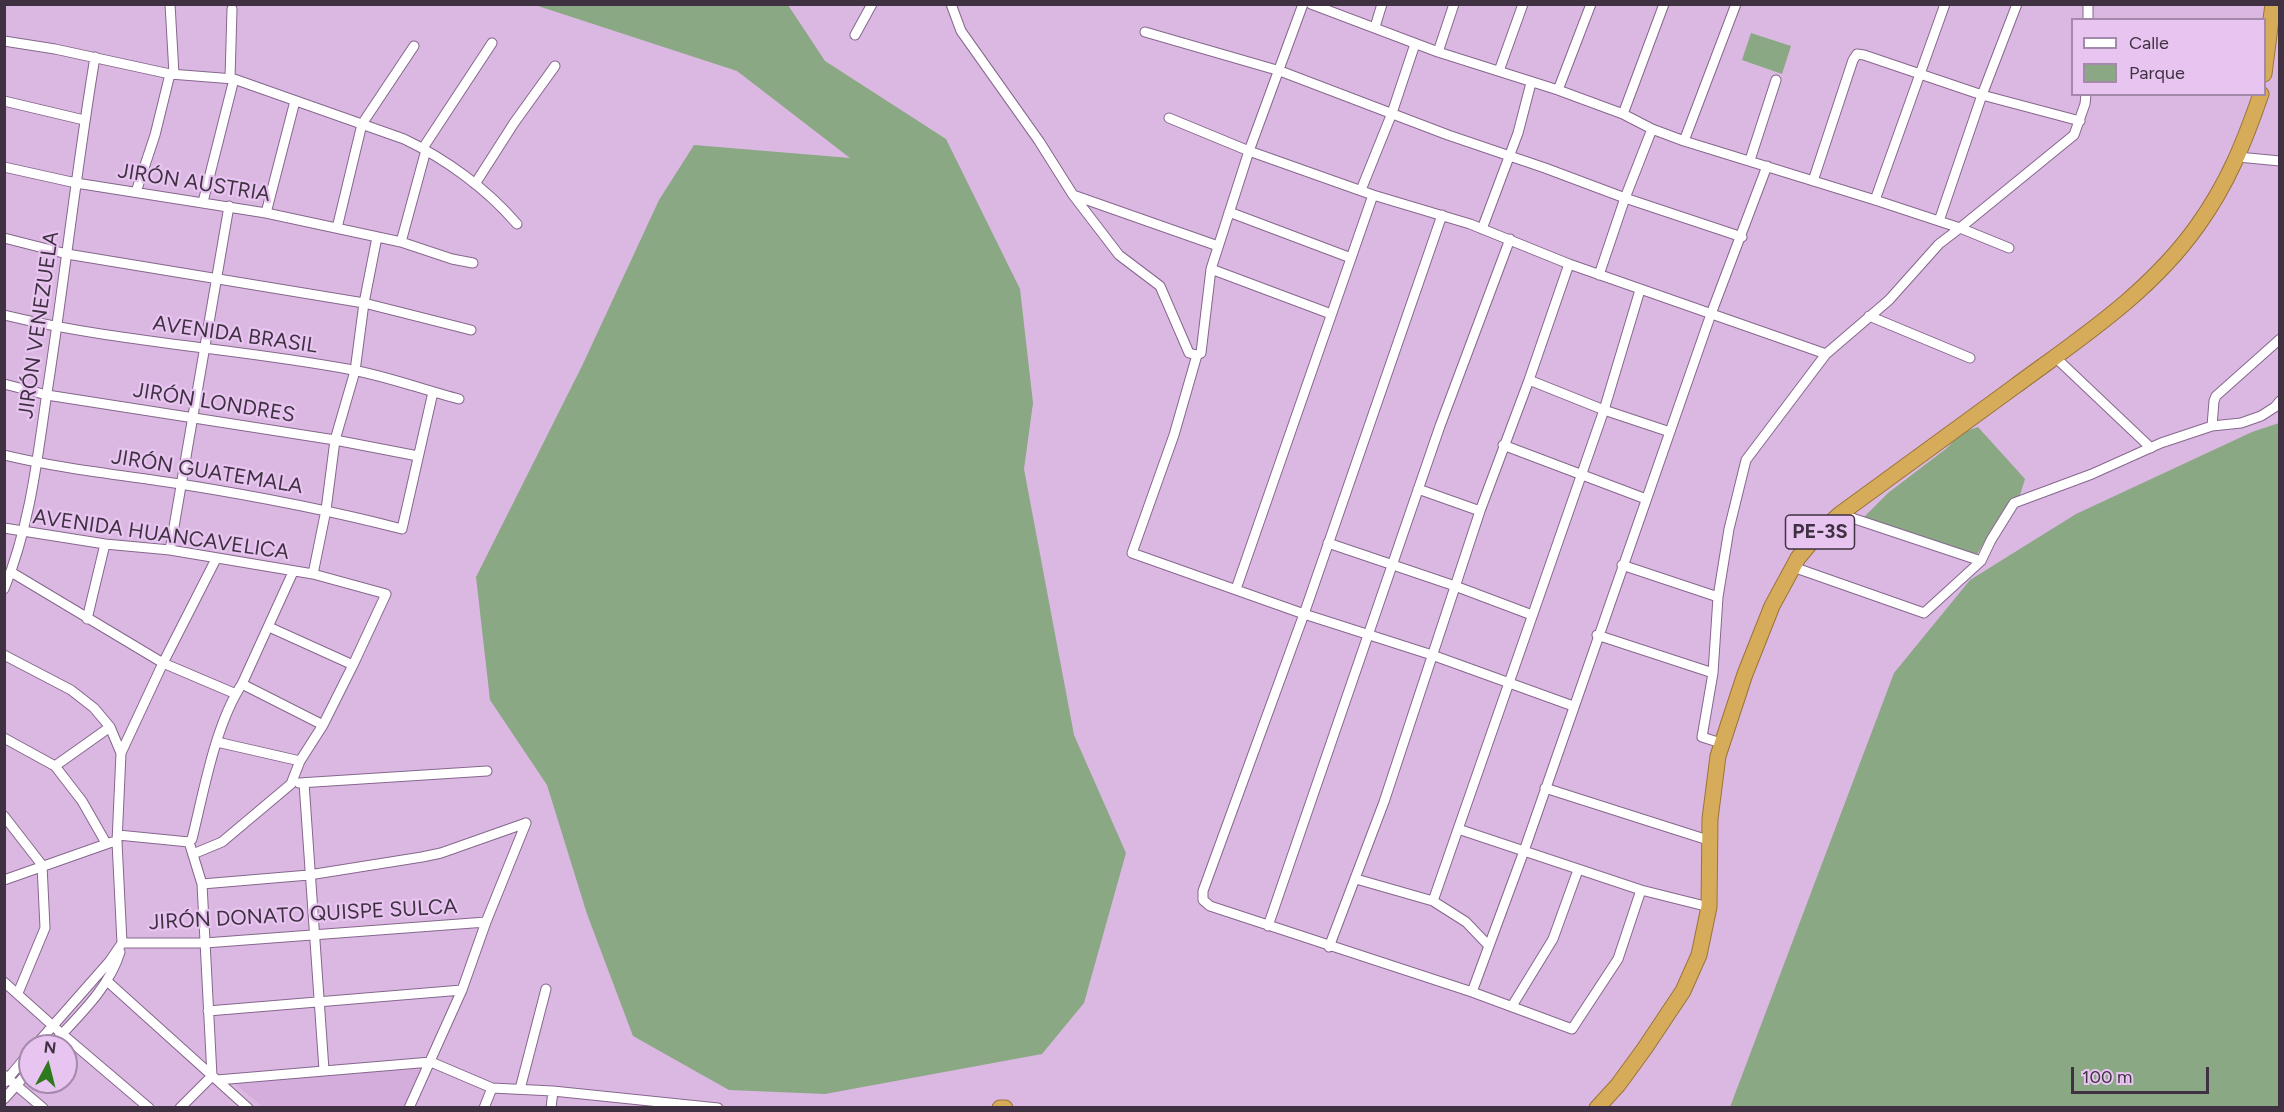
<!DOCTYPE html>
<meta charset="utf-8">
<style>
body{margin:0}
#map{position:relative;width:2284px;height:1112px;overflow:hidden;background:#dbb8e2;font-family:Figtree,sans-serif}
canvas{display:block}
.frame{position:absolute;inset:0;border:6px solid #3f3142;pointer-events:none}
.legend{position:absolute;left:2071px;top:18px;width:195px;height:78px;box-sizing:border-box;background:#e8c5f0;border:2px solid #a48aaa;margin:0;padding:8px 10px;list-style:none;font-size:18px;color:#3f3142}
.legend li{display:flex;align-items:center;gap:12px;height:30px}
.legend b{width:30px;border:2px solid #a48aaa}
.north{position:absolute;left:18px;top:1034px;width:60px;height:60px;box-sizing:border-box;background:#e8c5f0;border:2px solid #a48aaa;border-radius:50%;rotate:7deg;font-size:16px;font-weight:700;line-height:24px;text-align:center;color:#3f3142}
.north::after{content:'';display:block;margin:auto;width:21px;height:27px;background:#2e781d;clip-path:polygon(50% 0,100% 100%,50% 72%,0 100%)}
.scale{position:absolute;left:2071px;top:1067px;width:138px;height:27px;box-sizing:border-box;border:3px solid #3f3142;border-top:0;padding-left:8px;font-size:18px;line-height:21px;white-space:nowrap;color:#3f3142;-webkit-text-stroke:4px #e8c5f0;paint-order:stroke}
</style>
<div id="map">
<canvas width="2284" height="1112"></canvas>
<div class="frame"></div>
<ul class="legend">
<li><b style="height:8px;background:#fff"></b>Calle</li>
<li><b style="height:16px;background:#89a883"></b>Parque</li>
</ul>
<div class="north">N</div>
<div class="scale">100 m</div>
</div>
<script>
const c = document.querySelector('canvas').getContext('2d');
c.lineJoin = 'round';
function paint(path, color) { c.fillStyle = color; c.fill(path, 'evenodd'); }
function strokePath(path, color, width, dash) { c.strokeStyle = color; c.lineWidth = width; c.lineCap = dash ? 'butt' : 'round'; c.setLineDash(dash || []); c.stroke(path); }
function write(font, color, halo, rows, align = 'center') {
  c.font = font + ' Figtree,sans-serif'; c.lineWidth = 4.5; c.setLineDash([]); c.textBaseline = 'middle'; c.strokeStyle = halo; c.fillStyle = color; for (const [text, x, y, turn = 0] of rows) {
    c.save(); c.translate(x, y); c.rotate((+turn || 0) * Math.PI / 180); c.textAlign = isNaN(turn) ? turn : align; if (halo) c.strokeText(text, 0, 0); c.fillText(text, 0, 0); c.restore();
  }
}
const built = new Path2D(`
 M426,1067l-21,40h-142l-33,-27z`);
const green = new Path2D(`
 M535,5h253l37,56 121,78 74,150 13,114 -9,66 50,266 52,118 -42,150 -42,51 -217,40 -96,-4 -96,-54 -46,-122 -40,-129 -57,-85 -14,-123 106,-211 77,-166 35,-55 156,13 -113,-87z
 M1751,33l40,13 -9,28 -40,-14z
 M2279,423v684h-549l164,-434 76,-93 106,-66 176,-82z
 M1978,427l47,52 -5,16 -17,16 -30,50 -116,-37 31,-31 59,-45 14,-15z`);
const minor = new Path2D(`
 M170,4l4,70
 M951,4l10,27 78,110 34,54 46,60 41,31 29,67 8,2 4,-2 10,-84 38,-118 54,-147
 M1311,4l127,48 120,38 65,24 29,15 32,12 191,59 85,28 49,20
 M2088,20v-16
 M1375,27l7,-23
 M1145,32l135,39 168,64 97,33 80,30 117,39
 M855,35l17,-31
 M4,41l51,8 115,25 64,5 170,60c42,20 83,50 113,85
 M1438,52l16,-48
 M1499,71l24,-67
 M230,78l2,-69
 M1558,90l33,-86
 M4,101l80,19
 M1623,114l41,-110
 M1169,118l80,33 124,44 97,29 99,40 257,90
 M1684,141l52,-137
 M423,148l69,-105
 M2238,157l42,4
 M1750,160l26,-80
 M4,167l72,16 190,30 135,29 25,-92
 M1813,181l40,-121 4,-6 7,1 118,40 98,26
 M475,184l39,-61 41,-57
 M1361,190l31,-77 23,-69
 M136,192l19,-57 15,-61
 M1073,195l145,51
 M1875,200l70,-196
 M203,202l31,-123
 M1229,212l122,46
 M266,213l29,-112
 M1442,215l-138,399 -101,277v9l7,6 262,86 100,37 46,-70 23,-69
 M1939,221l43,-126 35,-91
 M337,228l25,-104 52,-78
 M1482,229l36,-96 13,-50
 M4,238l63,16 297,49 107,27
 M401,242l51,17 21,4
 M1211,269l120,45
 M1599,275l26,-77 27,-69
 M4,315c115,28 233,33 349,55 36,7 71,20 106,29
 M1869,316l101,42
 M1197,355l-23,80 -42,118 172,61 128,41 141,51
 M2055,357l96,91
 M1529,380l75,30 66,22
 M4,384l43,11 288,45 83,16
 M2212,426l2,-25 2,-5 64,-57
 M1503,445l143,54
 M4,455c58,14 117,20 176,29 75,12 149,26 222,45l31,-137
 M1418,489l62,22
 M1840,514l141,47
 M4,528l101,16 65,6 143,24 73,20 -33,71 -30,60 -23,36 -9,23 -69,58 -29,12
 M1328,543l127,43 77,29
 M170,550l59,-344
 M1622,565l96,32
 M1793,567l131,46 57,-52 10,-21 23,-37 78,-29 69,-31 51,-17 29,-3 20,-7 14,-9 5,-6
 M11,572l152,91 73,31
 M313,574l13,-64 9,-70 20,-69 9,-68 13,-66
 M4,589c25,-60 33,-127 42,-190 18,-114 30,-228 49,-342
 M1236,589l137,-394
 M87,619l18,-75
 M269,627l84,38
 M1597,635l116,38
 M4,655l67,35 23,18 16,19 11,26 -4,89 5,101 -13,19 -74,84
 M242,684l81,41
 M4,738l51,28 27,35 24,42
 M217,742l83,19
 M1724,744l-22,-7 11,-64 5,-76 11,-68 17,-69 80,-106 63,-54 50,-56 21,-16 114,-93 11,-31 1,-10
 M121,753l42,-90 53,-104
 M55,766l55,-39
 M299,783l188,-12
 M304,783l20,287
 M1545,788l166,53
 M4,816l38,49 3,63 -27,65
 M1458,829l183,61 68,17
 M118,835l71,7
 M1356,879l77,22 33,21 23,24
 M4,880l108,-38
 M202,884l107,-9 113,-18 19,-4 85,-30
 M1433,901l171,-491 36,-120
 M1268,926l172,-500 70,-187
 M122,943h83l281,-21
 M1329,947l55,-145 96,-291 49,-131 40,-116
 M107,981l141,127
 M4,982l58,52 87,74
 M1472,992l52,-141 187,-537 56,-148
 M1512,1006l41,-67 25,-69
 M208,1011l254,-21
 M51,1046c25,-28 58,-57 69,-94
 M4,1075l39,33
 M217,1080l214,-18 61,26 61,3 165,17
 M5,1082l25,-30
 M520,1089l26,-100
 M4,1099l26,-29
 M180,1108l32,-32 -10,-192 -13,-42 3,-3c12,-48 23,-114 50,-155l51,-112
 M409,1108l53,-118 24,-68 40,-99
 M484,1108l8,-20
 M551,1108l2,-17`);
const trunk = new Path2D(`
 M2264,74l9,-70
 M1000,1108h5
 M1597,1108l21,-23 27,-37 38,-57 16,-36 10,-48 1,-88 8,-63 27,-82 27,-68 26,-48 20,-24 22,-20c58,-43 116,-85 174,-127 65,-48 136,-94 184,-162 30,-42 46,-82 63,-131`);
const shields = [
 [1820,532,69]
];
const shieldNames = [
 ["PE-3S",1820,532]
];
const streetNames = [
 ["JIRÓN AUSTRIA",194,183,9],
 ["JIRÓN VENEZUELA",39,325,-82],
 ["AVENIDA BRASIL",235,335,8],
 ["JIRÓN LONDRES",214,403,9],
 ["JIRÓN GUATEMALA",207,472,9],
 ["AVENIDA HUANCAVELICA",161,535,8],
 ["JIRÓN DONATO QUISPE SULCA",303,915,-3]
];
paint(built, '#d5addd');
paint(green, '#89a883');
strokePath(minor, '#86678d', 11);
strokePath(trunk, '#9a7438', 17);
strokePath(minor, '#fff', 9);
strokePath(trunk, '#d6ac5b', 15);
for (const [x, y, w] of shields) { const box = new Path2D(); box.roundRect(x - w / 2, y - 17, w, 34, 4.5); c.fillStyle = '#e8c5f0'; c.fill(box); strokePath(box, '#3f3142', 1.5); }
write('bold 20px', '#3f3142', null, shieldNames);
write('21px', '#3f3142', '#e8c5f0', streetNames);
</script>
